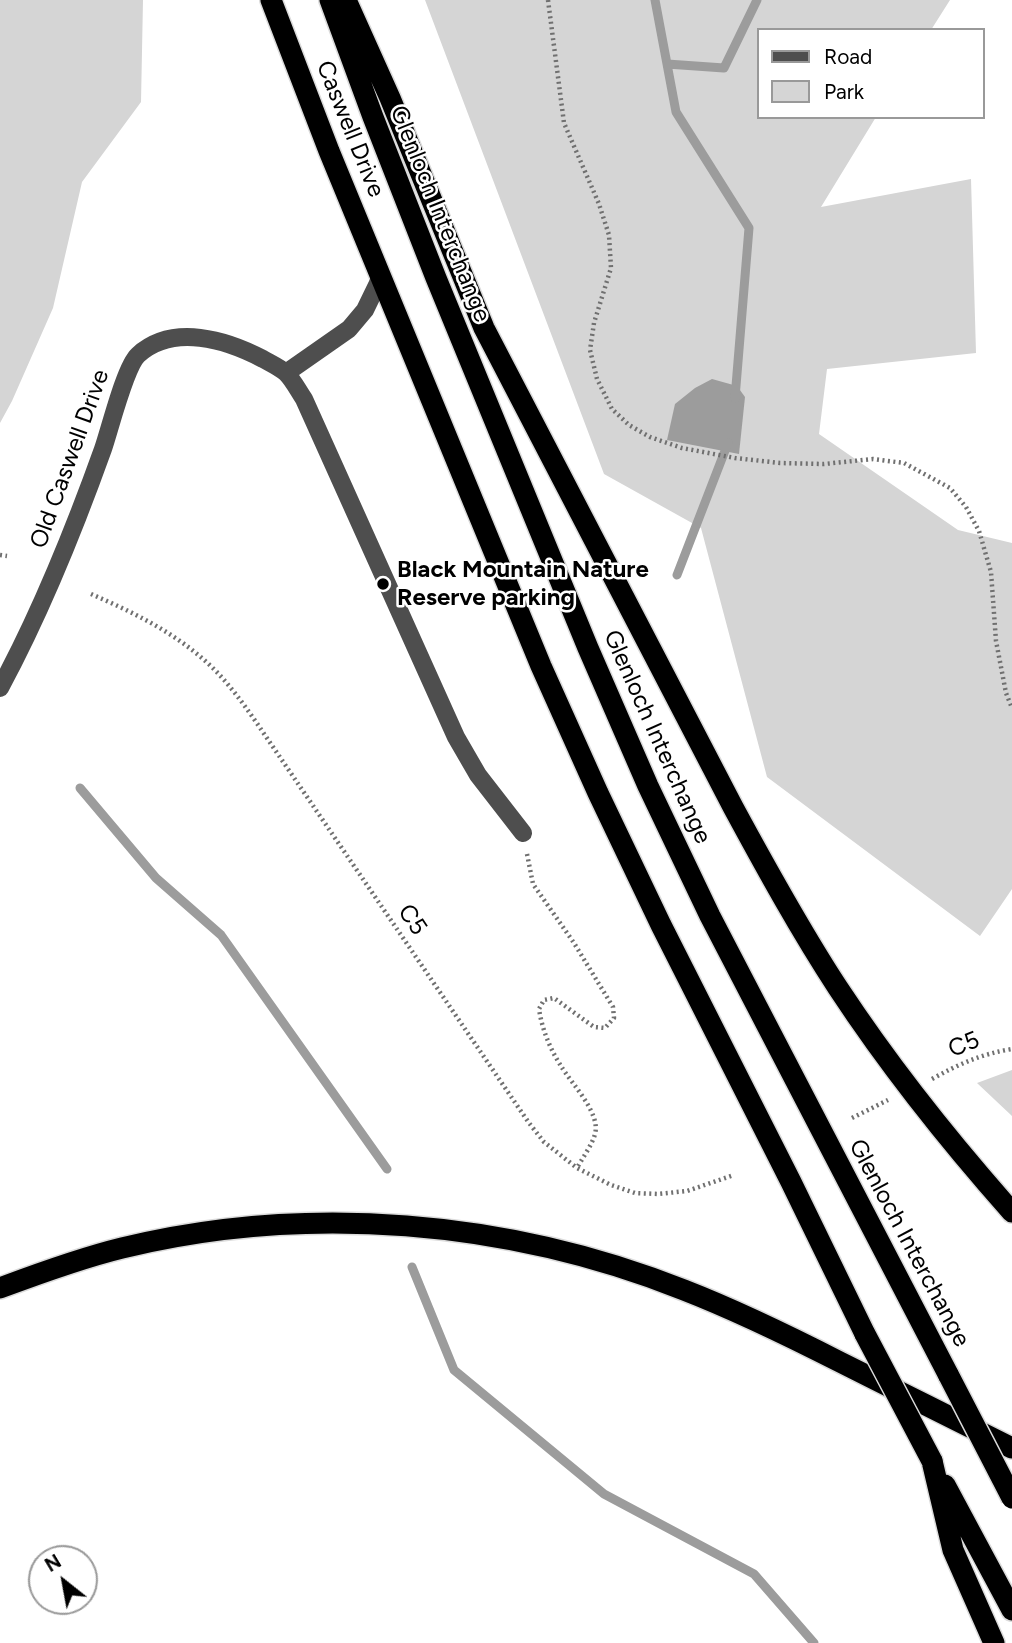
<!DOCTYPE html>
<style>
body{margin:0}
#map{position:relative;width:1012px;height:1643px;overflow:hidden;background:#fff;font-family:Figtree,sans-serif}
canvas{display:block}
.legend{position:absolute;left:757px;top:28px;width:228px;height:91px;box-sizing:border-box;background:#fff;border:2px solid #999;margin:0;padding:9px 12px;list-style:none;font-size:21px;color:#000}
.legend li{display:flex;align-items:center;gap:14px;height:35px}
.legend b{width:35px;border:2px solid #999}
.north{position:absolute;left:28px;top:1545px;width:70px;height:70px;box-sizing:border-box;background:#fff;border:2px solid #999;border-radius:50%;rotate:329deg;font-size:19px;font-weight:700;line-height:28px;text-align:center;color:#000}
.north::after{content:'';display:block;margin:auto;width:24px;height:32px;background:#000;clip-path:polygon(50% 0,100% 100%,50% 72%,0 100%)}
</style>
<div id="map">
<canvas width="1012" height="1643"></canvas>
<ul class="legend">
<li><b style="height:9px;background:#4e4e4e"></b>Road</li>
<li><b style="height:19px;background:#d5d5d5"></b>Park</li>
</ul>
<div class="north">N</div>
</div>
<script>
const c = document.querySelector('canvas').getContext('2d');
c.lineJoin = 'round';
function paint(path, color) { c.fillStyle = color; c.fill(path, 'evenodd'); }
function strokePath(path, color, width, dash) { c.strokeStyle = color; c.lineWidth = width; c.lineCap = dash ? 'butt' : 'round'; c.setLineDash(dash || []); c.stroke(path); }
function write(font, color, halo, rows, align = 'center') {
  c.font = font + ' Figtree,sans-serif'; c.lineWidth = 5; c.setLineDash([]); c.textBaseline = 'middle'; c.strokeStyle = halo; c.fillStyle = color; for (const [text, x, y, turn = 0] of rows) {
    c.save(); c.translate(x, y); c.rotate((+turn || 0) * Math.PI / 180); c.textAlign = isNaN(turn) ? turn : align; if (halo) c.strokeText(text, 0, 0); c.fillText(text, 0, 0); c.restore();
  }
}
const green = new Path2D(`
 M0,0h143l-2,102 -59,80 -29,126 -41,93 -12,22z
 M425,0h525l-19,30h-173v87h118l-55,90 150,-28 5,174 -149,16 -8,65 139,96 54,13v346l-32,47 -213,-159 -66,-249 -97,-54z
 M1012,1070v46l-35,-33z`);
const water = new Path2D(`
 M712,379l25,7 8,11 -6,57 -72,-14 8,-36 20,-16z`);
const stream = new Path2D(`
 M655,0l21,112 73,116 -14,170
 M667,64l57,4 33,-68
 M677,575l51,-132
 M80,788l76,90 65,57 166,234
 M412,1267l42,103 150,124 150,80 60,69`);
const path = new Path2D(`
 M548,0l16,123 35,81 10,31 2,33 -17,55 -4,27 7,29 15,30 17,16 21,12 32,11 53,10 45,5 44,1 49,-5 31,4 46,25 16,19 13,24 12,41 5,69 10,52 6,15
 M0,555l7,1
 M91,594c51,22 103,48 139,93 15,18 28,38 41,57l258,379 15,19 33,26 34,17 24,8 23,1 29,-3 47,-16
 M527,854l6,30 41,59 39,64 1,11 -9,10 -11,-1 -40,-29 -10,2 -5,9c3,20 11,40 22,57 10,17 40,47 34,68 -3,11 -12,23 -18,34
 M932,1079c27,-15 49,-25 80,-30
 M852,1118l36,-18`);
const minor = new Path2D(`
 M286,373l63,-44 16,-19 16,-33
 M0,688c41,-76 74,-158 103,-239 7,-20 22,-82 35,-94 35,-32 89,-15 125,4 7,4 16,8 23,14 7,7 12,17 18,26l152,338 22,38 45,58`);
const highway = new Path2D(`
 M271,0l58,151 212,515 57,127 63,132 130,257 74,152
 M330,0l43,117 63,161 152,370 60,138 62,130 239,460
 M346,0l44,98 94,230 249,479c33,61 67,123 105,181 52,79 111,153 174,224
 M0,1288c40,-15 81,-30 122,-40 185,-45 386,-28 562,42 54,21 105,46 156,72 57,29 115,57 172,86
 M932,1461l21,89 41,93
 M945,1485l67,125`);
const highwayBridge = new Path2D(`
 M865,1334l67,127
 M949,1376l63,122`);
const markers = [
 [383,584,7,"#000"]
];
const streetNames = [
 ["Caswell Drive",350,129,68],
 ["Glenloch Interchange",440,214,68],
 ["Old Caswell Drive",70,459,-70],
 ["Glenloch Interchange",657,737,66],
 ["C5",412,920,56],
 ["C5",964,1045,-22],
 ["Glenloch Interchange",909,1243,62]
];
const poiNames = [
 ["Black Mountain Nature",397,570],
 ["Reserve parking",397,598]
];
paint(green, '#d5d5d5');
paint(water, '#9c9c9c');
strokePath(stream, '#9c9c9c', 9);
strokePath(highway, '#dbdbdb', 24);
strokePath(path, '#707070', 4.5, [2, 3.5]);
strokePath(minor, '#4e4e4e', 18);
strokePath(highway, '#000', 21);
strokePath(highwayBridge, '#dbdbdb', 24, []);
strokePath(highwayBridge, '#000', 21);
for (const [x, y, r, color] of markers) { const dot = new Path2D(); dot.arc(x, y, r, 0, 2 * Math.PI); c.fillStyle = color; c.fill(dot); strokePath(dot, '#fff', 2.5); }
write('24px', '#000', '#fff', streetNames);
write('bold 24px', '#000', '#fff', poiNames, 'left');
</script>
